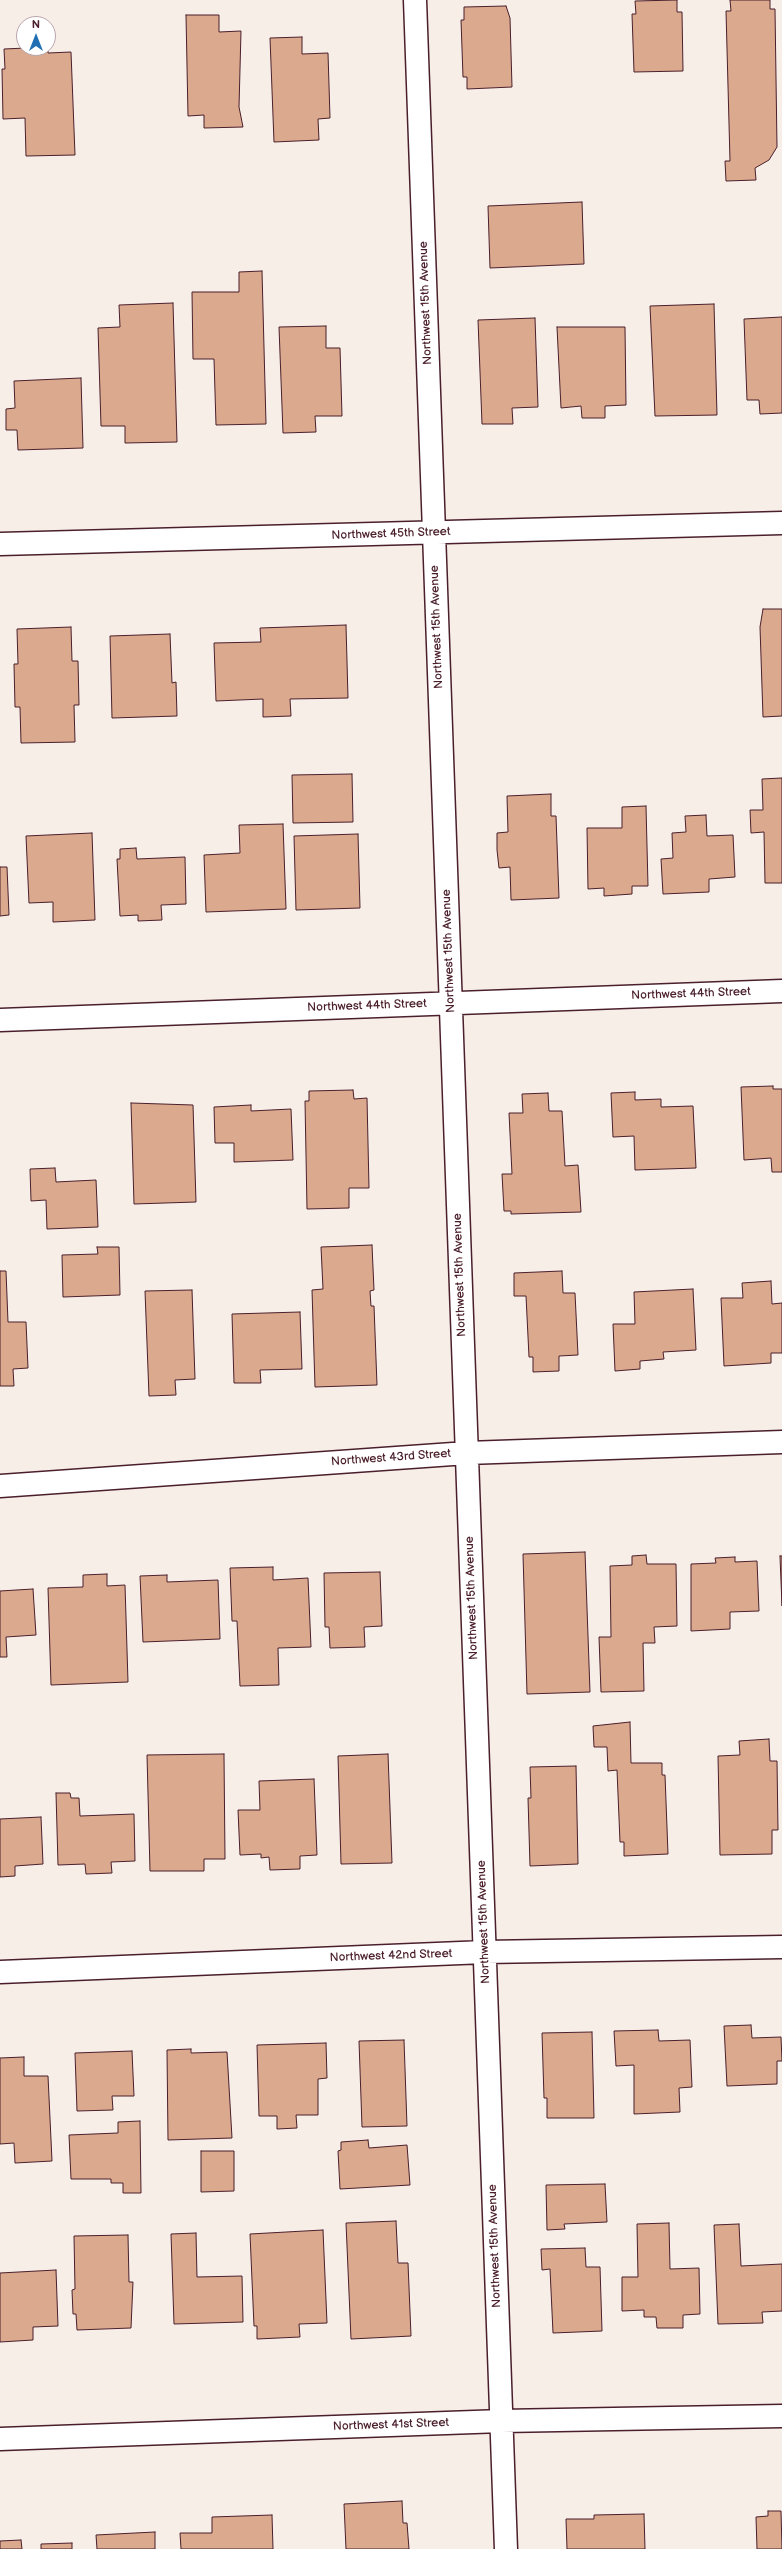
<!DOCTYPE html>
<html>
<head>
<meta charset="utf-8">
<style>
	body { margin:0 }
	#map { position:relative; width:782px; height:2549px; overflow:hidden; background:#f8eee8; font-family:"Balsamiq Sans",sans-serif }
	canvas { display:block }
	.north { position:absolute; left:16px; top:16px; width:40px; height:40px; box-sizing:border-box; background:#fff; border:1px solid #b7a5aa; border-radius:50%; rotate:0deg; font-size:11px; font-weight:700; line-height:16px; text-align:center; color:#4a1f2b }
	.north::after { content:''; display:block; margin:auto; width:14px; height:18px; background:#1f6fb2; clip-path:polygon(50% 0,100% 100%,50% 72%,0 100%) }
</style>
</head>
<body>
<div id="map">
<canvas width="782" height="2549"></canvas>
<div class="north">N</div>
</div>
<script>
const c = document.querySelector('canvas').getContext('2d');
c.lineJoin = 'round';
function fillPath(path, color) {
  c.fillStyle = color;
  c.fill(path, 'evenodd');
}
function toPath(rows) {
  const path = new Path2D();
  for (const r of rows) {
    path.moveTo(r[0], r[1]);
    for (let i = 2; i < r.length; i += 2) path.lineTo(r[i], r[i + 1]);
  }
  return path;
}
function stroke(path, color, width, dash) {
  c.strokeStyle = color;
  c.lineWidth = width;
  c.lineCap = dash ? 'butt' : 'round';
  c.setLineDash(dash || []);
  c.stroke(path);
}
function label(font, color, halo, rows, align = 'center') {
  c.font = font + ' "Balsamiq Sans",sans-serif';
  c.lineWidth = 3;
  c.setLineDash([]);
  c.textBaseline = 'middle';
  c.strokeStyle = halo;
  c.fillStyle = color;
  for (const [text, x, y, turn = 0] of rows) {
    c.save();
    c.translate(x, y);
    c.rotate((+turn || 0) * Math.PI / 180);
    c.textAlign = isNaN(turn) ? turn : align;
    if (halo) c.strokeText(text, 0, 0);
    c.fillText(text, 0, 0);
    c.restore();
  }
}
const building = toPath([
	[677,0,677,12,682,12,683,71,634,72,632,14,636,14,635,1,677,0],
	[730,0,770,0,770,9,775,9,777,147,769,160,755,168,756,180,726,181,725,161,730,161,726,11,731,11,730,0],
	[506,6,510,18,512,87,467,89,467,77,463,77,461,20,464,20,464,7,506,6],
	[186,15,219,15,219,32,241,31,239,107,243,127,204,128,204,115,188,116,186,15],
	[302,37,302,54,328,53,330,118,318,119,319,140,274,142,270,38,302,37],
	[26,48,48,48,48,53,71,52,75,155,26,156,25,118,3,119,2,69,5,69,4,49,26,48],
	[582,202,584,264,490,268,488,206,582,202],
	[262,271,266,424,216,425,214,359,193,359,192,292,239,292,239,272,262,271],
	[173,303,177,442,125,443,125,426,101,426,98,328,120,327,119,305,173,303],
	[714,304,717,415,655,416,650,306,714,304],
	[782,317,782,413,760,414,759,400,747,400,744,319,782,317],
	[535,318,538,407,512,408,513,424,482,424,478,320,535,318],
	[326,326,326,348,340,348,342,416,315,416,316,432,283,433,279,327,326,326],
	[557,327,625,327,626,405,605,406,605,418,582,418,581,406,561,408,557,327],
	[81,378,83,448,18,450,17,430,6,430,6,409,15,408,14,381,81,378],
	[763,609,782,609,782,716,763,717,760,627,763,609],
	[346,625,348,698,290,699,291,716,263,717,263,699,216,701,214,643,261,642,260,628,346,625],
	[71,627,72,661,78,661,79,705,74,705,75,742,21,743,20,707,15,707,14,664,18,664,17,629,71,627],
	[170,634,172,683,176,682,177,716,112,718,110,636,170,634],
	[352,774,353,822,293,823,292,775,352,774],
	[782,778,782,883,765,883,764,832,751,833,750,810,763,810,762,779,782,778],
	[551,794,551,816,556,816,559,898,511,900,510,867,499,868,497,850,497,833,508,832,507,796,551,794],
	[646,806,648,886,632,886,632,894,604,896,604,888,588,889,587,828,622,828,622,807,646,806],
	[706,815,707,836,733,835,735,877,709,879,709,892,663,894,661,859,673,858,672,833,686,832,685,816,706,815],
	[283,824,286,909,206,912,204,855,240,853,239,825,283,824],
	[92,833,95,920,53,922,53,902,29,903,26,836,92,833],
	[358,834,360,908,296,910,294,836,358,834],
	[136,848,137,859,185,857,186,904,161,905,162,920,138,921,138,915,120,916,117,859,120,859,120,849,136,848],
	[0,867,7,867,9,915,0,916,0,867],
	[773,1086,773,1089,782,1089,782,1172,772,1172,771,1158,744,1160,741,1087,773,1086],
	[353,1090,354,1099,367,1098,369,1188,349,1188,349,1208,307,1209,305,1101,309,1101,309,1091,353,1090],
	[635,1092,635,1100,661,1099,661,1107,693,1106,696,1168,635,1170,634,1136,613,1137,611,1093,635,1092],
	[548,1093,549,1111,562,1111,565,1166,578,1165,581,1212,511,1214,511,1211,504,1211,502,1174,512,1174,509,1113,523,1113,522,1094,548,1093],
	[131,1103,193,1105,196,1202,134,1204,131,1103],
	[251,1105,251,1111,291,1109,293,1160,234,1162,234,1143,215,1143,214,1107,251,1105],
	[55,1168,56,1182,96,1180,98,1227,47,1229,46,1200,31,1201,30,1169,55,1168],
	[372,1245,374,1290,370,1291,371,1306,374,1306,377,1385,315,1387,312,1290,323,1289,321,1247,372,1245],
	[97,1247,119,1247,120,1295,63,1297,62,1255,98,1254,97,1247],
	[0,1271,6,1271,8,1322,26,1322,28,1368,13,1369,14,1386,0,1386,0,1271],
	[562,1271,563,1293,575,1293,578,1355,559,1356,559,1371,533,1372,533,1357,529,1357,526,1296,514,1296,514,1273,562,1271],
	[771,1281,772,1304,782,1303,782,1353,771,1353,771,1363,724,1366,721,1298,743,1298,742,1283,771,1281],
	[693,1289,696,1350,663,1352,664,1359,640,1361,640,1369,615,1371,613,1324,635,1324,634,1292,693,1289],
	[192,1290,195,1379,175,1380,176,1395,149,1396,145,1291,192,1290],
	[300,1312,302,1369,260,1370,261,1383,234,1383,232,1314,300,1312],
	[585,1552,590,1692,527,1694,523,1554,585,1552],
	[646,1555,647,1564,676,1564,677,1626,654,1627,655,1643,643,1643,644,1691,601,1692,599,1637,611,1637,610,1566,632,1565,632,1556,646,1555],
	[780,1556,782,1556,782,1606,780,1556],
	[735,1557,735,1562,757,1561,759,1611,730,1612,730,1629,691,1631,691,1564,716,1563,715,1558,735,1557],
	[273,1567,273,1580,308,1578,311,1647,278,1648,279,1685,240,1686,237,1621,232,1621,230,1568,273,1567],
	[380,1572,382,1626,364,1627,365,1647,330,1648,329,1627,325,1627,324,1573,380,1572],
	[107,1574,107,1586,125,1585,128,1682,51,1685,48,1588,83,1587,83,1575,107,1574],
	[167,1575,167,1582,218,1580,220,1639,143,1642,140,1576,167,1575],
	[33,1589,36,1635,6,1637,7,1657,0,1657,0,1591,33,1589],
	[630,1722,631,1763,662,1763,662,1775,665,1775,668,1854,624,1856,624,1842,620,1842,617,1770,608,1771,607,1747,594,1747,593,1726,630,1722],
	[769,1739,770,1761,777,1761,778,1830,772,1830,772,1854,720,1855,718,1756,740,1755,739,1741,769,1739],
	[224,1754,225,1859,204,1859,204,1871,150,1871,147,1755,224,1754],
	[388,1754,392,1863,341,1864,338,1756,388,1754],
	[576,1766,578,1864,530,1866,528,1798,531,1798,530,1767,576,1766],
	[314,1779,317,1855,300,1856,300,1869,270,1870,269,1857,261,1858,261,1854,240,1855,238,1810,260,1810,259,1781,314,1779],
	[56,1793,70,1793,71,1798,79,1798,80,1816,134,1814,135,1861,111,1862,112,1873,86,1874,85,1864,58,1865,56,1793],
	[41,1817,43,1864,15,1866,15,1876,0,1877,0,1819,41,1817],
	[751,2025,752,2038,781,2037,782,2061,777,2061,777,2084,727,2086,724,2026,751,2025],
	[658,2030,659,2041,690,2040,692,2087,679,2088,680,2112,634,2114,634,2065,616,2066,614,2031,658,2030],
	[592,2032,594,2118,547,2118,547,2098,544,2098,542,2033,592,2032],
	[404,2040,407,2126,362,2127,359,2041,404,2040],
	[326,2043,327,2078,318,2079,318,2115,296,2115,297,2128,277,2129,277,2116,259,2116,257,2045,326,2043],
	[191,2049,191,2053,227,2052,232,2138,168,2140,167,2050,191,2049],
	[132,2051,134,2096,112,2096,113,2110,77,2111,75,2053,132,2051],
	[24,2057,24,2076,48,2076,52,2161,15,2163,14,2143,0,2144,0,2058,24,2057],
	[140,2121,141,2193,123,2193,123,2183,111,2183,111,2179,71,2179,69,2135,118,2133,118,2122,140,2121],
	[368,2140,369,2148,407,2145,410,2185,340,2189,338,2151,341,2150,341,2142,368,2140],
	[201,2151,234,2151,234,2191,201,2192,201,2151],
	[605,2184,607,2222,564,2224,565,2229,547,2230,546,2185,605,2184],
	[396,2221,398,2263,408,2263,411,2336,351,2339,346,2223,396,2221],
	[669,2223,670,2269,699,2268,700,2314,683,2315,683,2328,657,2328,656,2317,644,2317,644,2310,622,2311,622,2277,638,2277,637,2224,669,2223],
	[739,2224,741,2266,782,2264,782,2311,762,2312,763,2323,718,2324,714,2225,739,2224],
	[323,2230,327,2323,299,2324,300,2337,257,2339,257,2326,254,2326,250,2234,323,2230],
	[196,2233,197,2277,242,2276,243,2322,174,2324,171,2234,196,2233],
	[128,2235,129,2282,133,2282,131,2328,77,2330,76,2314,73,2314,72,2290,75,2289,74,2236,128,2235],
	[585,2248,586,2267,600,2267,602,2331,553,2333,550,2269,542,2270,541,2249,585,2248],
	[56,2270,58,2326,33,2327,33,2340,0,2342,0,2273,56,2270],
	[402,2501,403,2523,407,2523,409,2549,346,2549,344,2504,402,2501],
	[768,2511,781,2511,782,2549,757,2549,756,2517,768,2516,768,2511],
	[644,2514,645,2549,567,2549,566,2519,594,2519,594,2515,644,2514],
	[272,2515,273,2549,181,2549,180,2533,212,2533,212,2517,272,2515],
	[155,2532,155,2549,97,2549,96,2535,155,2532],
	[21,2540,22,2549,0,2549,0,2541,21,2540],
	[72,2543,72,2549,41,2549,41,2544,72,2543]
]);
const minor = toPath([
	[415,0,506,2549],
	[0,544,782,523],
	[0,1020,782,991],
	[0,1486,467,1453,782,1442],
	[0,1972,485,1952,782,1947],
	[0,2439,502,2421,782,2416]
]);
const streetNames = [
	["Northwest 15th Avenue",426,303,-92],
	["Northwest 45th Street",391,534,-2],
	["Northwest 15th Avenue",437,627,-92],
	["Northwest 15th Avenue",449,951,-92],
	["Northwest 44th Street",691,994,-2],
	["Northwest 44th Street",367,1006,-2],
	["Northwest 15th Avenue",460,1275,-92],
	["Northwest 43rd Street",391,1458,-4],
	["Northwest 15th Avenue",472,1598,-92],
	["Northwest 15th Avenue",484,1922,-92],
	["Northwest 42nd Street",391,1956,-2],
	["Northwest 15th Avenue",495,2246,-92],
	["Northwest 41st Street",391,2425,-2]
];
fillPath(building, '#dba98e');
stroke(building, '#4a1f2b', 1);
stroke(minor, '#4a1f2b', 25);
stroke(minor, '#fff', 22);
label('12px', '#4a1f2b', '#fff', streetNames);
</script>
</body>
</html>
